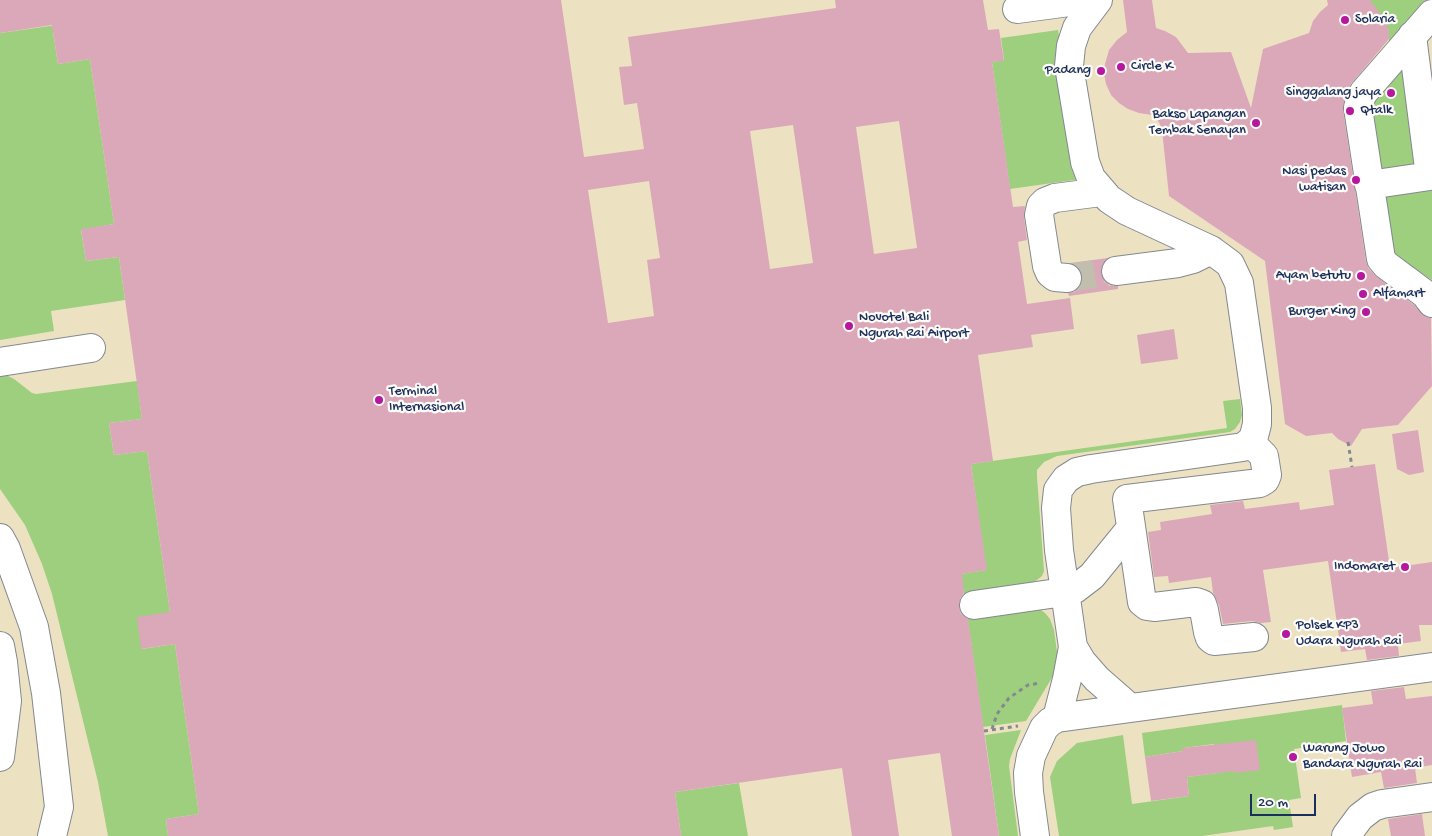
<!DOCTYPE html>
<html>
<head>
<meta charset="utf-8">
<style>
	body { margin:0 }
	#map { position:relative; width:1432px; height:836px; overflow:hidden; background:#ece2c1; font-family:"Gochi Hand",sans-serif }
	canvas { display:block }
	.scale { position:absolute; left:1250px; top:794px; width:66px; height:22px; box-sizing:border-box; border:2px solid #1b2f5e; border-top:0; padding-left:6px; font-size:15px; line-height:18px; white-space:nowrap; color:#1b2f5e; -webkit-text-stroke:4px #fdfcf7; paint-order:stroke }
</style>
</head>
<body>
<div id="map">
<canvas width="1432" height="836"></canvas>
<div class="scale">20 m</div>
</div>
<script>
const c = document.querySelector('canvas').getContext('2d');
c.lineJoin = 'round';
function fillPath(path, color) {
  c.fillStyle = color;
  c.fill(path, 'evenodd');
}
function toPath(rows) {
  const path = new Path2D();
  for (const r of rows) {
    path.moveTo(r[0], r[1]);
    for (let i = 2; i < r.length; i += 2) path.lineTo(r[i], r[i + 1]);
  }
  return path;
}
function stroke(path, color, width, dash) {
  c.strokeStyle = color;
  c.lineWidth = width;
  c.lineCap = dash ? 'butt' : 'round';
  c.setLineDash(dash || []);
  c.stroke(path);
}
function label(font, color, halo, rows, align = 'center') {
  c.font = font + ' "Gochi Hand",sans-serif';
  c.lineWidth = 4.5;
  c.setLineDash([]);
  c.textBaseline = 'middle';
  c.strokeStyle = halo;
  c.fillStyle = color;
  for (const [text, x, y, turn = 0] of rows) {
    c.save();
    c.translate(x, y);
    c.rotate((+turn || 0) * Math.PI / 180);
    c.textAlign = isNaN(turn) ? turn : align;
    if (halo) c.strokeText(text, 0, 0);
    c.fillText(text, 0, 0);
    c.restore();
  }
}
const green = toPath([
	[1358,0,1432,0,1432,2,1388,52,1389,42,1389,31],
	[85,21,53,32,58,64,90,59,114,224,81,230,86,261,119,257,125,300,51,311,54,331,0,340,0,33],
	[1058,30,1081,179,1010,189,992,62,1004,60,1001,38],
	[1403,62,1420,172,1378,177,1371,113,1373,105,1377,94],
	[1432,185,1432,280,1403,261,1396,256,1391,248,1381,192],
	[0,372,14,379,32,393,36,394,137,381,142,419,109,423,114,455,147,451,170,612,142,649,175,644,199,814,166,819,168,836,108,836,98,782,52,594,42,564,25,525,0,489],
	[1240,399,1242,415,1240,422,1235,429,1230,432,1057,456,1044,462,1037,470,1037,477,1044,571,1042,576,1037,580,1029,584,964,594,961,574,986,570,971,464,1227,428,1223,401],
	[1038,608,1045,613,1050,619,1054,630,1058,659,1053,676,1026,721,983,727,967,614],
	[1342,705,1346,741,1294,749,1301,798,1289,800,1293,827,1274,830,1273,826,1202,836,1059,836,1050,777,1057,761,1077,743,1123,735,1132,804,1189,796,1187,777,1217,773,1214,744,1183,748,1183,751,1145,757,1142,733],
	[1021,730,1010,759,1009,766,1018,836,999,836,985,735],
	[739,783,748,836,681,836,675,792]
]);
const building = toPath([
	[0,0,561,0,584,157,644,149,637,103,624,105,619,67,632,66,628,37,836,8,835,0,983,0,988,30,999,29,1004,61,992,62,1013,207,1025,206,1024,217,1027,240,1018,242,1027,304,1070,298,1074,329,1031,335,1033,347,978,355,993,461,971,464,987,570,962,574,964,593,960,599,959,607,961,614,968,619,999,836,952,836,940,753,888,760,899,836,852,836,842,768,675,792,681,836,168,836,166,819,199,814,175,644,141,649,137,617,170,612,147,451,114,455,109,423,142,419,119,257,86,261,81,229,114,224,90,59,58,64,52,25,0,33],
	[899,121,917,248,874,254,856,127],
	[793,125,813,263,770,269,750,131],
	[649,181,660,258,647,260,654,316,608,323,588,190],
	[1123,0,1152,0,1156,28,1165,31,1176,37,1188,53,1231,52,1251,108,1263,49,1309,33,1313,21,1320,12,1328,5,1327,0,1370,0,1385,20,1389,31,1389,39,1351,84,1345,95,1343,110,1366,262,1369,269,1377,277,1414,305,1426,317,1431,318,1432,386,1398,425,1362,429,1351,446,1338,439,1332,433,1306,436,1285,424,1265,261,1169,196,1162,130,1159,122,1152,115,1139,113,1128,109,1119,103,1111,95,1106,84,1104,74,1105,64,1109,50,1117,40,1127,32],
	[1108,258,1102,265,1101,273,1104,281,1110,286,1118,286,1118,289,1069,296,1068,293,1074,292,1080,287,1083,279,1081,271,1076,265,1070,263],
	[1174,329,1178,359,1141,364,1137,335],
	[1418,430,1424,472,1409,475,1397,469,1392,434],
	[1375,464,1390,568,1432,562,1432,625,1419,625,1421,641,1398,644,1399,656,1367,660,1365,649,1341,652,1328,561,1263,570,1271,622,1261,623,1252,621,1223,624,1219,605,1213,593,1211,577,1169,583,1168,576,1154,577,1148,532,1161,530,1160,522,1212,514,1210,505,1243,501,1245,509,1299,502,1300,510,1334,505,1329,470],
	[1404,687,1406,699,1432,696,1432,765,1415,768,1417,783,1384,788,1381,772,1352,777,1342,708,1373,704,1371,691],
	[1256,740,1260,770,1234,773,1234,771,1187,777,1189,796,1151,801,1145,757,1183,751,1182,748],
	[1422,814,1425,836,1391,836,1388,819]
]);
const minorTunnel = toPath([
	[1067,278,1116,271]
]);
const path = toPath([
	[1348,442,1352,467],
	[992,729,997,714,1009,698,1028,685,1040,683],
	[984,731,1018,726]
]);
const minor = toPath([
	[1017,9,1084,0],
	[1432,14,1364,92,1360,99,1358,108,1381,259,1386,265,1425,294,1432,303],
	[1369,185,1430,176,1412,36],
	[1116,271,1178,263,1193,259,1211,250],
	[1067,278,1055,277,1050,273,1047,266,1039,215,1041,206,1045,202,1055,198,1101,192],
	[0,362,91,348],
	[1250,442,1264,456,1267,475,1265,480,1260,483,1127,499,1142,602,1147,606,1154,607,1196,602,1202,604,1204,610,1208,632,1210,638,1214,641,1254,637],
	[0,538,6,549,34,627,46,693,59,807,52,836],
	[974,605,1064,592,1075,589,1092,576,1131,528],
	[0,646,3,662,7,701,0,757],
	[1073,647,1082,662,1097,679,1129,707],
	[1057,718,1067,679,1073,647,1059,550,1056,508,1058,490,1066,479,1077,472,1091,469,1243,447,1250,442,1254,436,1257,424,1257,408,1239,283,1230,264,1211,250,1127,211,1109,199,1091,178,1085,162,1069,66,1071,46,1077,28,1098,0],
	[1035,836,1029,792,1028,773,1031,756,1044,728,1050,722,1057,718,1432,667],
	[1346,836,1360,817,1373,807,1382,804,1432,797]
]);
const markers = [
	[1345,20,5,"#b5179e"],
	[1121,67,5,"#b5179e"],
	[1101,71,5,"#b5179e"],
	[1391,93,5,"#b5179e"],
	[1350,111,5,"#b5179e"],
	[1256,123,5,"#b5179e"],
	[1356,180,5,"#b5179e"],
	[1361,276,5,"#b5179e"],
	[1363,294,5,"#b5179e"],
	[1366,312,5,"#b5179e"],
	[849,326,5,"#b5179e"],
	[379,400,5,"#b5179e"],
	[1405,567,5,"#b5179e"],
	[1286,634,5,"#b5179e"],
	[1293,757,5,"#b5179e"]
];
const poiNames = [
	["Solaria",1355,20],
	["Circle K",1131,67],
	["Padang",1091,71,"right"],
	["Singgalang jaya",1381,93,"right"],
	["Qtalk",1360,111],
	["Bakso Lapangan",1246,115,"right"],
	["Tembak Senayan",1246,131,"right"],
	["Nasi pedas",1346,172,"right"],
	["watisan",1346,188,"right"],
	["Ayam betutu",1351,276,"right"],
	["Alfamart",1373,294],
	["Burger King",1356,312,"right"],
	["Novotel Bali",859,318],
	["Ngurah Rai Airport",859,334],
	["Terminal",389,392],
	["Internasional",389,408],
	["Indomaret",1395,567,"right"],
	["Polsek KP3",1296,626],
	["Udara Ngurah Rai",1296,642],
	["Warung Jowo",1303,749],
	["Bandara Ngurah Rai",1303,765]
];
fillPath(green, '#9dcf7e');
fillPath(building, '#dba8ba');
stroke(minorTunnel, '#c2bead', 28, [28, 14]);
stroke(minor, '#848890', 30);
stroke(path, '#848890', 3, [4, 4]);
stroke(minor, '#fff', 28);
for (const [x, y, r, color] of markers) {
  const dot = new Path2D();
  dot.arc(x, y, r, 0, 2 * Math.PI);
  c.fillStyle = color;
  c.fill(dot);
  stroke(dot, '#fdfcf7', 2);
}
label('14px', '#1b2f5e', '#fdfcf7', poiNames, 'left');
</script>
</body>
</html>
